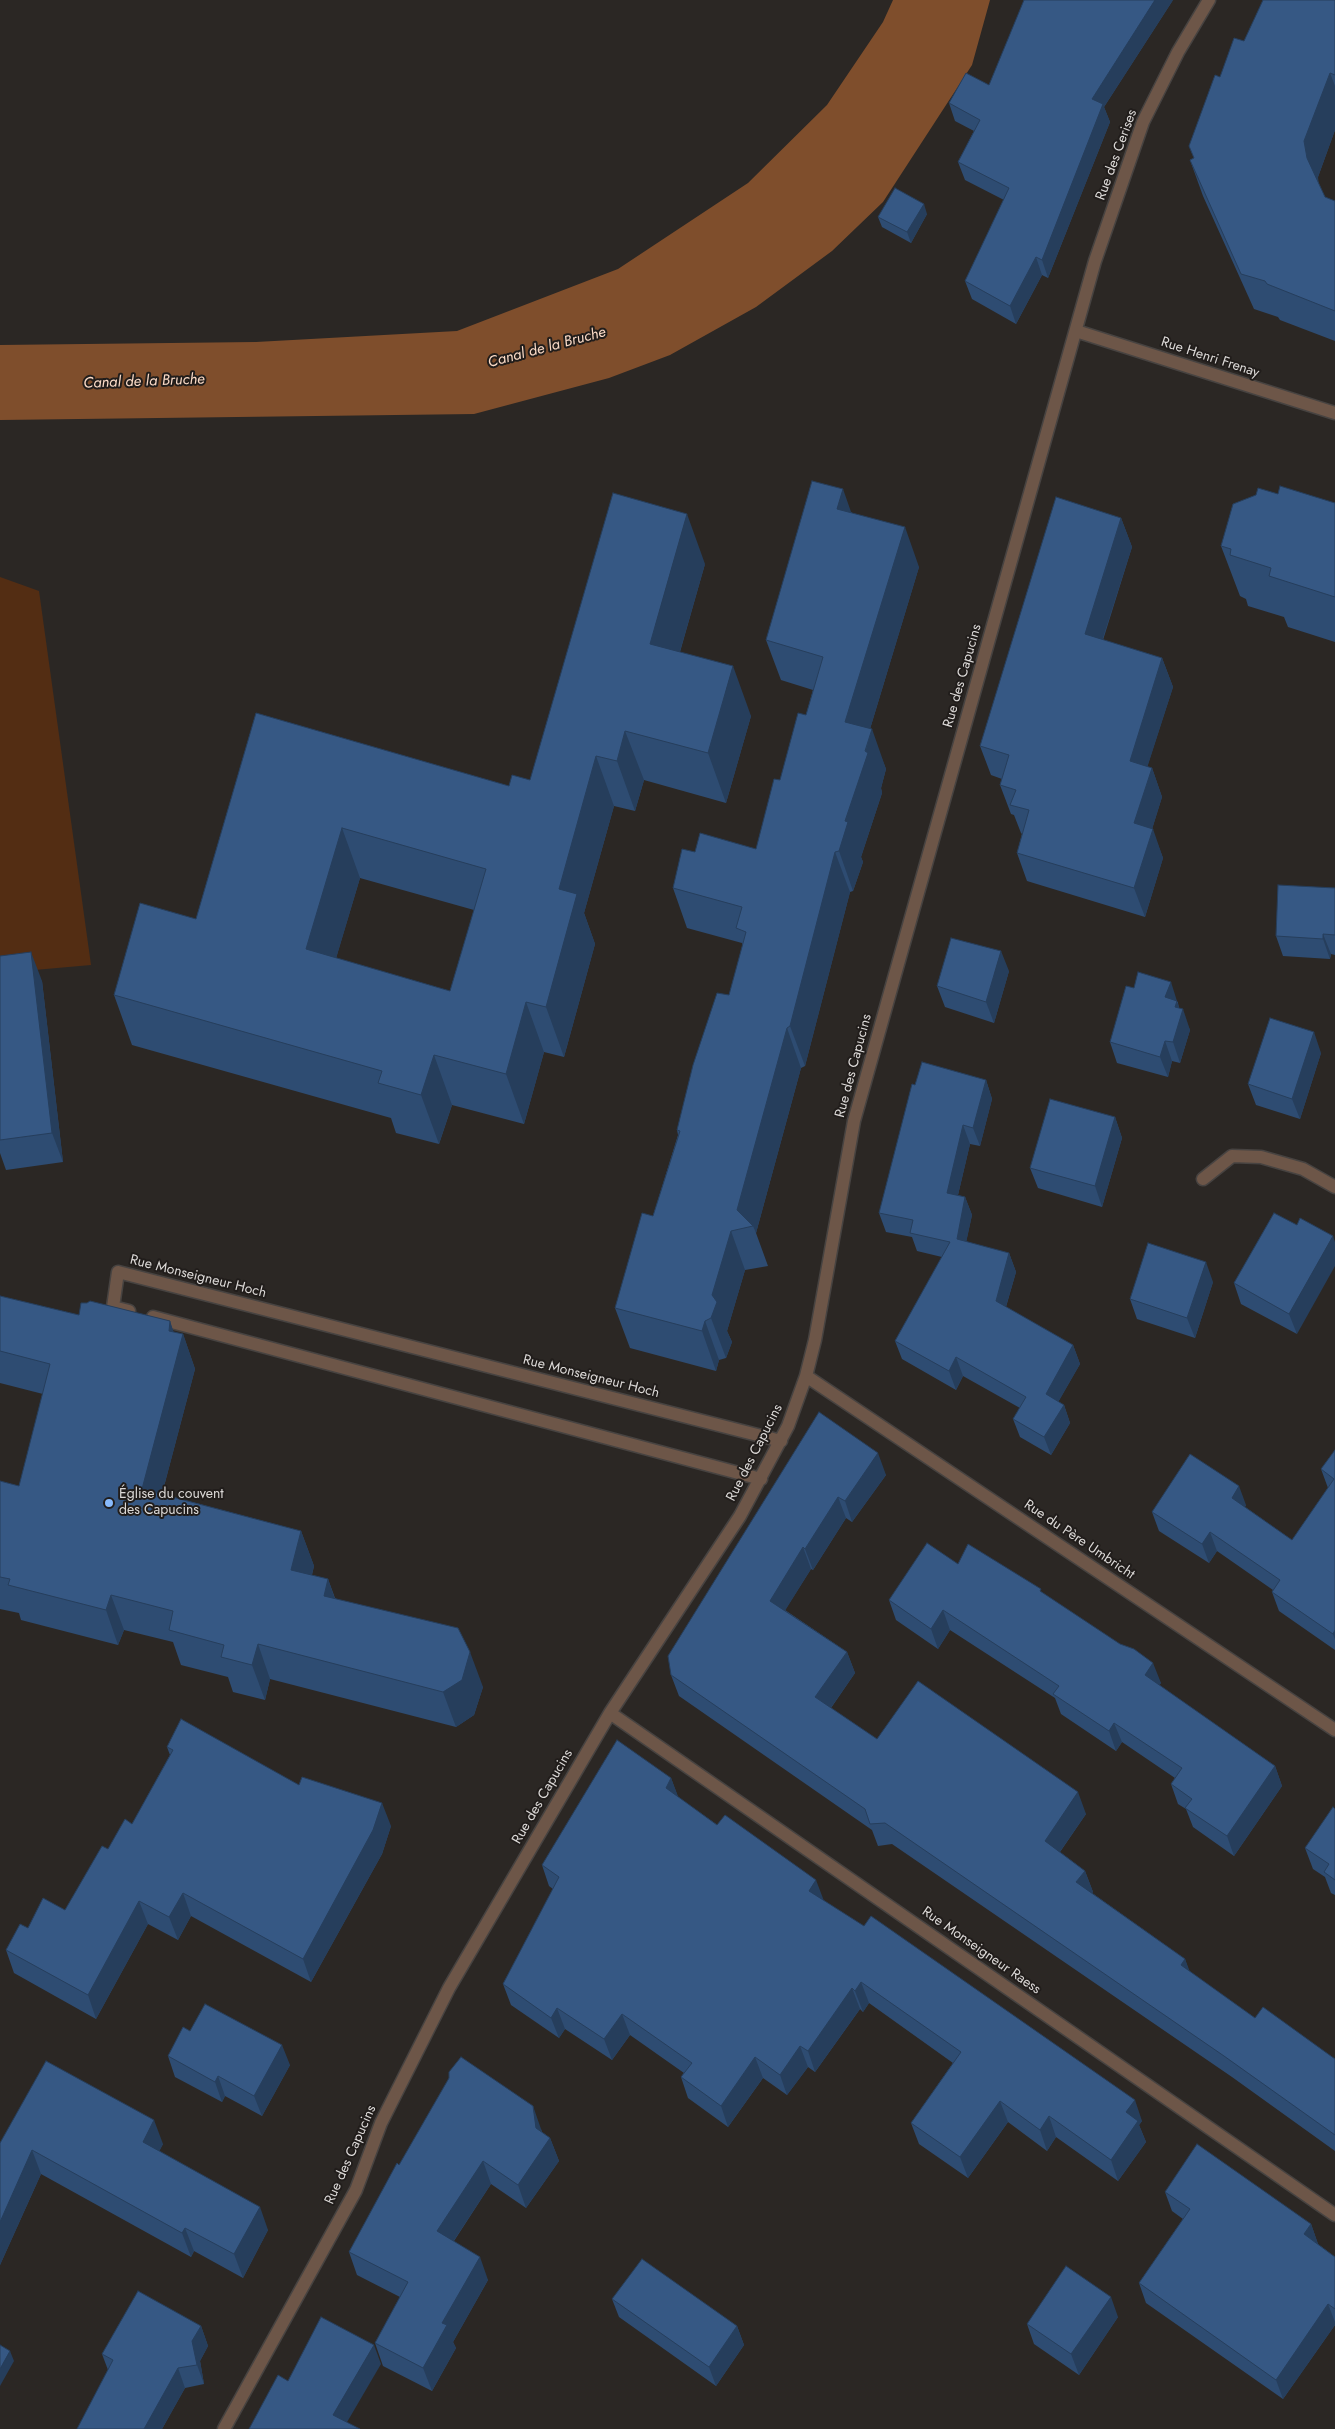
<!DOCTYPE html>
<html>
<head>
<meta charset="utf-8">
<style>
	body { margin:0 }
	canvas { display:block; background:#2b2724 }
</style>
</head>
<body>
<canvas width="1335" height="2429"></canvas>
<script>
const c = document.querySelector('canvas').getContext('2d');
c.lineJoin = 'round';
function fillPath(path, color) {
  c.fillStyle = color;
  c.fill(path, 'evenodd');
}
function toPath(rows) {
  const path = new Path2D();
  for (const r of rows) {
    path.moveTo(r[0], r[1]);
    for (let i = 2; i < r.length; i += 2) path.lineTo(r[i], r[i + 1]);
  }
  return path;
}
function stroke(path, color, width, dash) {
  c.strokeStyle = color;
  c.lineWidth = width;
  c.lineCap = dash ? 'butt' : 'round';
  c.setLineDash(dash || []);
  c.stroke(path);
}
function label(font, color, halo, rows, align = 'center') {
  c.font = font + ' Jost,sans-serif';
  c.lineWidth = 4;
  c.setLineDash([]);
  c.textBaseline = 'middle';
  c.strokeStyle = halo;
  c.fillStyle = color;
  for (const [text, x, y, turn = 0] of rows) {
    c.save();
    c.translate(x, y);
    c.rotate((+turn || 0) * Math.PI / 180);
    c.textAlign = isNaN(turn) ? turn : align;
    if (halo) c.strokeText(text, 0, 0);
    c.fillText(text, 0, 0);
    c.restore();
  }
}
const green = toPath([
	[0,577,39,591,91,965,0,973]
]);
const water = toPath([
	[893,0,990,0,972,65,883,202,832,251,756,307,670,355,609,378,474,414,0,420,0,345,256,342,457,331,618,269,748,183,827,105,883,22]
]);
const minor = toPath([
	[1076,331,1335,413],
	[1203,1179,1232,1156,1261,1157,1303,1169,1335,1187],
	[129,1311,113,1307,118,1272,781,1441],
	[153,1317,761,1479],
	[806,1376,1335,1730],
	[610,1713,1335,2215],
	[224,2429,356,2190,381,2123,449,1988,610,1713,740,1516,788,1426,806,1376,815,1340,854,1121,1095,261,1143,122,1178,52,1209,0]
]);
const wall = toPath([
	[1173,0,1104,107,1110,122,1048,278,1042,275,1016,324,972,299,965,281,1004,200,965,180,958,162,974,131,955,121,949,103,989,85],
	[1335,0,1335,130,1318,177,1318,182,1325,197,1335,201,1335,341,1280,320,1278,317,1254,309,1203,196,1190,160,1194,158,1189,146,1220,77,1244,41],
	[927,214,911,243,882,227,878,217],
	[1278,494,1335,503,1335,642,1288,627,1284,617,1248,606,1246,599,1240,596,1221,546],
	[851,512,919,567,870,729,886,769,881,788,882,793,861,857,863,862,853,891,850,892,805,1066,801,1068,756,1233,768,1266,745,1270,727,1331,732,1342,726,1358,719,1360,716,1371,630,1348,615,1308,653,1216,678,1135,677,1130,729,995,743,946,742,943,687,928,673,888,695,852,756,849,780,780,806,715,813,690,781,680,766,640],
	[1121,518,1132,547,1103,640,1162,658,1173,687,1147,767,1152,768,1162,797,1152,829,1163,858,1145,917,1027,881,1017,853,1022,834,1021,833,1014,815,1011,814,1000,785,1002,779,991,775,980,746],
	[705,564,680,652,751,716,726,803,644,780,635,811,614,806,584,913,595,944,564,1057,544,1052,524,1124,452,1105,439,1144,396,1133,391,1118,132,1045,114,995,196,919,256,713,509,786,530,780],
	[360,878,474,910,450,991,336,958],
	[1335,888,1335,955,1331,954,1330,959,1283,956,1276,936],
	[0,956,42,981,63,1162,6,1170,0,1153],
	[1009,971,994,1023,945,1007,937,986],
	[1134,988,1178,1002,1178,1003,1179,1008,1190,1030,1180,1063,1172,1061,1168,1077,1117,1063,1110,1042],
	[1321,1053,1300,1119,1256,1105,1248,1084],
	[986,1080,992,1099,980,1146,970,1144,958,1195,965,1197,972,1215,966,1242,1009,1253,1016,1272,1006,1307,1073,1345,1080,1364,1058,1402,1064,1405,1070,1423,1051,1455,1020,1437,1013,1419,1020,1408,963,1376,956,1390,902,1359,895,1341,942,1257,917,1251,912,1237,886,1232,879,1213,915,1085],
	[1115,1117,1122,1138,1102,1207,1038,1188,1030,1168],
	[1274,1213,1297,1334,1241,1304,1234,1283],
	[1213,1282,1195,1338,1137,1319,1130,1299],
	[0,1296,79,1315,170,1321,173,1332,183,1334,195,1369,162,1494,301,1531,314,1566,312,1575,328,1579,335,1598,483,1687,474,1715,456,1727,270,1679,265,1700,233,1692,228,1677,181,1665,173,1642,124,1630,118,1645,21,1620,19,1613,0,1609,0,1481,19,1486,43,1394,0,1383],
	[819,1412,886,1475,852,1522,846,1518,813,1570,811,1569,785,1610,847,1652,855,1673,831,1708,877,1739,1086,1814,1060,1852,1085,1871,1093,1892,1092,1893,1185,1959,1189,1971,1255,2018,1335,2059,1335,2151,1232,2077,892,1844,878,1846,872,1830,679,1696,671,1675],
	[1335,1450,1335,1650,1279,1611,1272,1592,1273,1590,1217,1551,1209,1563,1159,1531,1152,1512,1246,1505,1245,1507,1292,1540,1328,1488,1321,1469],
	[1043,1593,1161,1683,1159,1685,1275,1766,1282,1786,1234,1856,1193,1827,1186,1809,1178,1804,1171,1784,1175,1778,1122,1742,1116,1751,1061,1714,1055,1698,950,1630,938,1649,896,1620,889,1600],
	[167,1747,299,1785,391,1826,382,1854,311,1982,191,1916,178,1940,148,1924,96,2019,14,1973,6,1950,28,1928,65,1910,108,1849,132,1824,170,1755],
	[671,1778,678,1797,823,1900,1142,2121,1139,2125,1146,2142,1118,2181,1056,2137,1047,2151,1008,2122,968,2178,919,2144,911,2123,953,2063,869,2003,863,2012,860,2009,815,2072,808,2067,787,2095,763,2078,728,2127,688,2098,681,2077,684,2073,630,2035,612,2060,565,2029,559,2038,511,2005,503,1984,553,1889,549,1886,542,1865],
	[1335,1809,1335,1895,1331,1893,1325,1877,1313,1869,1305,1848],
	[190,2031,290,2065,262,2116,225,2096,222,2102,175,2077,168,2056],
	[541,2129,542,2132,550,2138,559,2161,526,2208,491,2184,454,2241,488,2280,453,2342,456,2348,432,2391,383,2366,375,2343,400,2297,357,2275,349,2252,399,2165],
	[0,2143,163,2144,159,2151,268,2230,243,2278,194,2251,191,2257,41,2174,0,2265],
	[1165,2192,1311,2224,1318,2244,1335,2257,1335,2325,1283,2399,1146,2303,1139,2283,1183,2219,1172,2211],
	[612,2299,737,2326,744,2345,716,2386,619,2317],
	[1118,2317,1079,2375,1034,2344,1027,2324],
	[201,2326,208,2346,200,2361,204,2384,185,2388,162,2429,77,2429,108,2370,102,2354]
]);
const shadedWall = toPath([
	[1155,0,1173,0,1104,107,1110,122,1048,278,1042,260,1092,99],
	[1330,73,1335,86,1335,130,1318,177,1320,194,1307,158,1304,141],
	[924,204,927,214,911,243,907,232],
	[1036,257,1042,275,1016,324,1010,306],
	[843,489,857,529,837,509],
	[687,514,705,564,668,693,650,644],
	[1121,518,1132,547,1095,663,1085,634],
	[905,527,919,567,860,762,845,722],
	[1162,658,1173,687,1140,790,1130,761],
	[733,666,751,716,726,803,708,753],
	[872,729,886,769,881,788,882,793,861,857,863,862,853,891,839,851,845,821],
	[625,731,644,780,635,811,617,761],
	[596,756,614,806,584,913,595,944,564,1057,546,1007,559,889],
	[1152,768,1162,797,1145,852,1134,823],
	[342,828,360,878,324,999,306,949],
	[1153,829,1163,858,1145,917,1134,888],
	[835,852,850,892,805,1066,790,1026],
	[1323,934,1331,954,1330,959,1323,939],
	[1001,951,1009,971,994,1023,986,1002],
	[31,952,42,981,63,1162,52,1133],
	[1171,982,1181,1014,1183,1009,1190,1030,1180,1063,1173,1042,1165,997],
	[526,1002,544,1052,524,1124,506,1074],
	[787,1028,801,1068,756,1233,753,1226,737,1210],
	[1314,1032,1321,1053,1300,1119,1292,1099],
	[1165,1041,1172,1061,1168,1077,1160,1057],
	[434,1055,452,1105,439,1144,421,1095],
	[986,1080,992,1099,980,1146,973,1128],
	[1115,1117,1122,1138,1102,1207,1095,1186],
	[963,1125,970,1144,954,1212,947,1193],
	[965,1197,972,1215,963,1257,957,1239],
	[731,1231,745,1270,727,1331,732,1342,726,1358,711,1318,712,1295],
	[1333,1236,1335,1242,1335,1266,1297,1334,1289,1314],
	[1009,1253,1016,1272,1002,1320,996,1301],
	[1206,1262,1213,1282,1195,1338,1187,1318],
	[170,1321,179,1348,183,1334,195,1369,154,1524,142,1489,169,1331],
	[705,1321,719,1360,716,1371,702,1331],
	[1073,1345,1080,1364,1052,1413,1046,1394],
	[956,1357,963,1376,956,1390,949,1371],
	[1064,1405,1070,1423,1051,1455,1044,1437],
	[878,1453,886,1475,852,1522,845,1501],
	[1239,1486,1246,1505,1239,1517,1232,1498],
	[838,1497,846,1518,813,1570,805,1549],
	[301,1531,314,1566,304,1605,291,1570],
	[1210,1532,1217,1551,1209,1563,1202,1544],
	[803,1547,811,1569,778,1622,770,1601],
	[328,1579,340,1614,324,1596],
	[111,1595,124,1630,118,1645,106,1610],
	[943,1610,950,1630,938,1649,931,1629],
	[1335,1630,1335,1640,1333,1634],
	[258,1644,270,1679,265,1700,252,1665],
	[470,1652,483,1687,474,1715,456,1727,443,1692],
	[847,1652,855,1673,823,1719,815,1697],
	[1153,1663,1161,1683,1153,1695,1145,1675],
	[1114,1723,1122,1742,1116,1751,1109,1731],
	[1275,1766,1282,1786,1234,1856,1227,1836],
	[671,1778,679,1799,666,1788],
	[1078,1792,1086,1814,1052,1863,1045,1841],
	[382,1803,391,1826,382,1854,311,1982,303,1959],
	[1085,1871,1093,1892,1084,1903,1076,1882],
	[816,1880,824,1901,809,1891],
	[183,1893,191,1916,178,1940,169,1917],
	[139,1901,148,1924,96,2019,88,1995],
	[1185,1959,1193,1980,1181,1965],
	[861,1982,869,2003,863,2012,855,1991],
	[852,1988,860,2009,815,2072,808,2051],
	[557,2008,565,2029,559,2038,551,2018],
	[622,2014,630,2035,612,2060,604,2039],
	[282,2045,290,2065,262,2116,254,2096],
	[800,2046,808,2067,787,2095,780,2075],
	[755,2057,763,2078,728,2127,721,2106],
	[218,2076,225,2096,222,2102,215,2082],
	[1135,2100,1142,2121,1139,2125,1146,2142,1118,2181,1111,2160,1126,2112],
	[1000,2101,1008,2122,968,2178,960,2157],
	[533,2106,541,2129,544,2146,550,2138,559,2161,526,2208,518,2185,536,2128],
	[1049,2116,1056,2137,1047,2151,1040,2130],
	[154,2120,163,2144,152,2166,143,2142],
	[32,2150,41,2174,0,2265,0,2222],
	[483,2161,491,2184,445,2254,437,2231],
	[260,2207,268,2230,243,2278,234,2254],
	[1311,2224,1318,2244,1304,2234],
	[185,2228,194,2251,191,2257,182,2233],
	[480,2257,488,2280,453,2342,456,2348,432,2391,423,2368,442,2323],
	[1111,2297,1118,2317,1079,2375,1071,2354],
	[1328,2304,1335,2322,1335,2325,1283,2399,1276,2380],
	[201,2326,208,2346,200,2361,204,2384,197,2365,192,2341],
	[737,2326,744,2345,716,2386,709,2367],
	[374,2345,381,2364,343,2429,333,2415],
	[10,2351,14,2361,0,2386,0,2369],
	[178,2368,185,2388,162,2429,144,2429]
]);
const building = toPath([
	[1024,0,1155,0,1092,99,1103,104,1042,260,1036,257,1010,306,965,281,1009,188,958,162,980,120,949,103,966,73,989,85,1024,0],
	[1263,0,1335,0,1335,75,1330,73,1304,141,1307,158,1325,197,1335,201,1335,311,1267,284,1265,281,1241,274,1190,160,1194,158,1189,146,1215,75,1220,77,1234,38,1244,41,1263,0],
	[895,188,924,204,907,232,878,217,895,188],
	[812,481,843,489,837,509,905,527,845,722,872,729,865,751,868,753,845,821,848,822,839,851,835,852,790,1026,787,1028,737,1210,753,1226,731,1231,712,1295,717,1302,711,1318,705,1321,702,1331,615,1308,642,1213,653,1216,680,1131,677,1130,693,1065,717,993,729,995,746,932,736,928,742,907,673,888,682,849,695,852,700,833,756,849,774,779,780,780,798,713,806,715,823,657,766,640,812,481],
	[1280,486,1335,503,1335,597,1269,576,1271,568,1230,555,1231,549,1221,546,1233,504,1256,495,1258,488,1278,494,1280,486],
	[613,493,687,514,650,644,733,666,708,753,625,731,617,761,596,756,559,889,577,894,546,1007,526,1002,506,1074,434,1055,421,1095,378,1083,382,1071,114,995,140,903,196,919,256,713,509,786,512,775,530,780,613,493],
	[342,828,486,869,450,991,306,949,342,828],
	[1056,497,1121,518,1085,634,1162,658,1130,761,1152,768,1134,823,1153,829,1134,888,1017,853,1029,810,1010,805,1016,790,1000,785,1009,755,980,746,1056,497],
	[1278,885,1335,888,1335,935,1323,934,1323,939,1276,936,1278,885],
	[951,938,1001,951,986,1002,937,986,951,938],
	[31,952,52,1133,0,1140,0,956,31,952],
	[1138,972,1171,982,1165,997,1177,1001,1175,1007,1183,1009,1173,1042,1165,1041,1160,1057,1110,1042,1126,986,1134,988,1138,972],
	[1270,1018,1314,1032,1292,1099,1248,1084,1270,1018],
	[922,1062,986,1080,973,1128,963,1125,947,1193,965,1197,957,1239,1009,1253,996,1301,1073,1345,1046,1394,1064,1405,1044,1437,1013,1419,1026,1397,956,1357,949,1371,895,1341,950,1242,910,1233,913,1220,879,1213,912,1084,915,1085,922,1062],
	[1050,1099,1115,1117,1095,1186,1030,1168,1050,1099],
	[1274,1213,1297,1225,1300,1218,1333,1236,1289,1314,1234,1283,1274,1213],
	[1148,1243,1206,1262,1187,1318,1130,1299,1148,1243],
	[0,1296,79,1315,81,1303,87,1303,90,1301,170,1321,169,1331,183,1334,142,1489,301,1531,291,1570,328,1579,324,1596,458,1628,470,1652,462,1680,443,1692,258,1644,252,1665,221,1657,224,1645,169,1630,173,1611,111,1595,106,1610,8,1585,10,1579,0,1577,0,1481,19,1486,50,1364,0,1351,0,1296],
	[819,1412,878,1453,845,1501,838,1497,805,1549,803,1547,770,1601,847,1652,815,1697,877,1739,918,1681,1078,1792,1045,1841,1085,1871,1076,1882,1185,1959,1181,1965,1255,2018,1263,2007,1335,2059,1335,2135,1224,2056,885,1823,870,1824,865,1809,671,1675,668,1656,819,1412],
	[1335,1450,1335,1630,1333,1634,1272,1592,1280,1580,1210,1532,1202,1544,1152,1512,1190,1454,1239,1486,1232,1498,1292,1540,1334,1479,1321,1469,1335,1450],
	[927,1543,958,1564,968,1544,1041,1589,1040,1591,1120,1644,1134,1649,1153,1663,1145,1675,1275,1766,1227,1836,1185,1808,1192,1799,1171,1784,1182,1768,1114,1723,1109,1731,1053,1694,1059,1686,943,1610,931,1629,889,1600,927,1543],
	[181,1719,299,1785,302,1777,382,1803,373,1830,303,1959,183,1893,169,1917,139,1901,88,1995,6,1950,20,1924,28,1928,43,1898,65,1910,102,1846,108,1849,125,1819,132,1824,173,1750,167,1747,181,1719],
	[617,1740,671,1778,666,1788,717,1825,725,1815,816,1880,809,1891,864,1926,871,1916,1135,2100,1126,2112,1138,2121,1111,2160,1049,2116,1040,2130,1000,2101,960,2157,911,2123,961,2052,861,1982,855,1991,852,1988,808,2051,800,2046,780,2075,755,2057,721,2106,681,2077,692,2063,622,2014,604,2039,557,2008,551,2018,503,1984,559,1877,542,1865,617,1740],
	[1333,1807,1335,1809,1335,1880,1324,1872,1329,1864,1305,1848,1333,1807],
	[205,2004,282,2045,254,2096,218,2076,215,2082,168,2056,183,2027,190,2031,205,2004],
	[461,2057,533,2106,536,2128,550,2138,518,2185,483,2161,437,2231,480,2257,442,2323,447,2325,423,2368,375,2343,408,2282,349,2252,397,2163,399,2165,449,2078,449,2072,461,2057],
	[46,2061,154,2120,143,2142,260,2207,234,2254,185,2228,182,2233,32,2150,0,2222,0,2143,46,2061],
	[1197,2144,1311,2224,1304,2234,1335,2257,1335,2309,1328,2304,1276,2380,1139,2283,1190,2209,1165,2192,1197,2144],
	[642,2259,737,2326,709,2367,612,2299,642,2259],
	[1066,2266,1111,2297,1071,2354,1027,2324,1066,2266],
	[138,2291,201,2326,192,2341,197,2365,178,2368,144,2429,77,2429,113,2360,102,2354,138,2291],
	[321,2317,374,2345,333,2415,360,2429,249,2429,278,2375,288,2381,321,2317],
	[0,2345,10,2351,0,2369,0,2345]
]);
const markers = [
	[109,1503,5,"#88bafc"]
];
const streetNames = [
	["Rue des Cerises",1117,155,-70],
	["Rue Henri Frenay",1210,358,18],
	["Rue des Capucins",963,676,-74],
	["Rue des Capucins",854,1066,-75],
	["Rue Monseigneur Hoch",198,1277,14],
	["Rue Monseigneur Hoch",591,1377,14],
	["Rue des Capucins",755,1453,-63],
	["Rue du Père Umbricht",1079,1540,34],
	["Rue des Capucins",543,1797,-60],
	["Rue Monseigneur Raess",981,1951,35],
	["Rue des Capucins",351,2155,-66]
];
const poiNames = [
	["Église du couvent",119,1495],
	["des Capucins",119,1511]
];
const waterNames = [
	["Canal de la Bruche",547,348,-15],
	["Canal de la Bruche",144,382,-2]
];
fillPath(green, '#532d13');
fillPath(water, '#7f4e2c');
stroke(minor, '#474341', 15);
stroke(minor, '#6d5648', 12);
fillPath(wall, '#2e4c72');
fillPath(shadedWall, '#263e5c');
fillPath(building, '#365884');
stroke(building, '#263e5c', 1);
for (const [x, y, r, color] of markers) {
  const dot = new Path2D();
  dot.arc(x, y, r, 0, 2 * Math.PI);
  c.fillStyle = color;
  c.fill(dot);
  stroke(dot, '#211d1b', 2);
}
label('14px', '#dcd9d7', '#211d1b', streetNames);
label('14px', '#dcd9d7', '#211d1b', poiNames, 'left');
label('italic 15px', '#fbdbc7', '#211d1b', waterNames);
</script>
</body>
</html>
